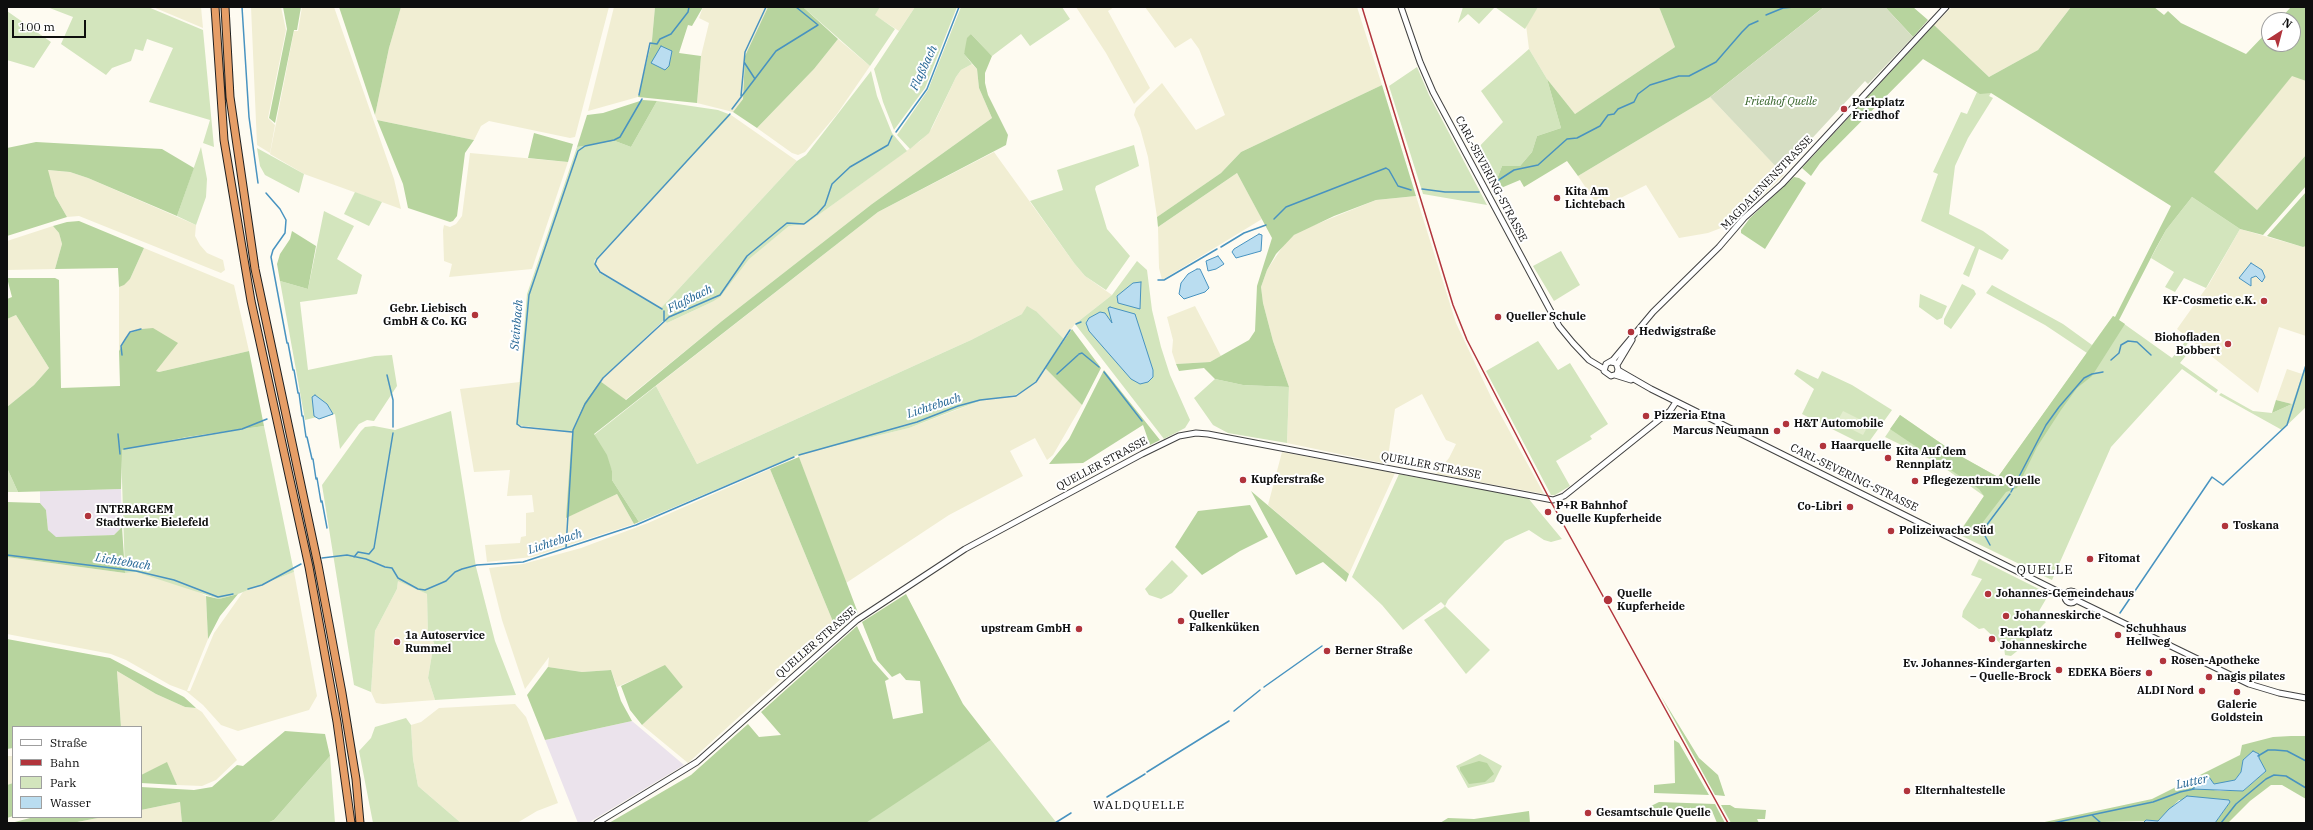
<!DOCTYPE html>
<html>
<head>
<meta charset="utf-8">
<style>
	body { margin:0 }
	#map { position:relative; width:2313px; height:830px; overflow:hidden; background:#fefbf1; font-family:"IBM Plex Serif",serif }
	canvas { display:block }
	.frame { position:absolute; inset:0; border:8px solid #0e0e0e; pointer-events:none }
	.legend { position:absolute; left:12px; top:726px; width:130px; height:92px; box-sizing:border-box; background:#fff; border:1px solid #9f9f9f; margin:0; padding:5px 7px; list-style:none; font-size:12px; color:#0e0e0e }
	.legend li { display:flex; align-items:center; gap:8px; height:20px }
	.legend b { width:20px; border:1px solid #9f9f9f }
	.north { position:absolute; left:2261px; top:12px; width:40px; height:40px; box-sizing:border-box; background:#fff; border:1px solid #9f9f9f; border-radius:50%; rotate:36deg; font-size:11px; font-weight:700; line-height:16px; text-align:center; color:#0e0e0e }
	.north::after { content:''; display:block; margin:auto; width:14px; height:18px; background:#b1343c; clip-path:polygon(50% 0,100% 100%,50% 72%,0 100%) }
	.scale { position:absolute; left:12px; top:20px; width:74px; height:18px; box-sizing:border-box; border:2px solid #0e0e0e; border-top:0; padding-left:5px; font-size:12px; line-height:14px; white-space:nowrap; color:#0e0e0e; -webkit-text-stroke:3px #fff; paint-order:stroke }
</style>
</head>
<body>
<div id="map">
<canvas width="2313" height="830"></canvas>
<div class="frame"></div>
<ul class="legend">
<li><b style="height:5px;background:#fff"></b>Straße</li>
<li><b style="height:5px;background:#b1343c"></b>Bahn</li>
<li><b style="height:11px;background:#d3e5bd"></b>Park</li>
<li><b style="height:11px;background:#baddf0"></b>Wasser</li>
</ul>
<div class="north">N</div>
<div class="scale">100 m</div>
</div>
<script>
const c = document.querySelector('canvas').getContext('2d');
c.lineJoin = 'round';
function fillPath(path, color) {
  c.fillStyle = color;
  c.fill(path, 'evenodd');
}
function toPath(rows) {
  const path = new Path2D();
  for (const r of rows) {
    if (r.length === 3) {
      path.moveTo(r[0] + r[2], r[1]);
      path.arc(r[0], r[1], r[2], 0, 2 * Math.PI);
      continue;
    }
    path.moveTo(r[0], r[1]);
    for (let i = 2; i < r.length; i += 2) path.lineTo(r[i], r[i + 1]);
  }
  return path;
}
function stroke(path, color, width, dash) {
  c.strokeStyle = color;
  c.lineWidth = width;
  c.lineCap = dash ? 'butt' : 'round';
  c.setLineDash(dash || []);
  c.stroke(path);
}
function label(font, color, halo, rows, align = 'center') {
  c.font = font + ' "IBM Plex Serif",serif';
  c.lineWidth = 4;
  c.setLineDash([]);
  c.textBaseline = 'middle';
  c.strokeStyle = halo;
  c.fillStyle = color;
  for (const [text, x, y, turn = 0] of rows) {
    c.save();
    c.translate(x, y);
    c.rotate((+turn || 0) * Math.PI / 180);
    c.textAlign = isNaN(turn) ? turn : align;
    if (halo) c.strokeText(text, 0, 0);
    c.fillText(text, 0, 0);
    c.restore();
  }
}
const industrial = toPath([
	[121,489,122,527,114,535,55,538,48,530,46,510,40,503,40,491],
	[632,721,684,765,588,823,578,823,545,740]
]);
const farmland = toPath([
	[153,7,201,7,203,28],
	[251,7,281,7,286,30,268,118,275,125,270,153,257,145],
	[302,7,334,7,394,179,401,209,304,174,270,154,294,31,298,31],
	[401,7,609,7,575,137,570,138,489,121,481,126,474,140,377,120,375,115,389,48],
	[614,7,655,7,652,40,638,97,588,111],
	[703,7,768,7,745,56,743,99,733,112,697,103,701,56,709,23,699,18],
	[880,7,915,7,899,31,874,15],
	[1076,7,1114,7,1108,11,1150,88,1134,104,1106,53],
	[1145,7,1357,7,1382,85,1241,152,1221,173,1157,217,1148,157,1140,128,1134,115,1136,108,1162,83,1196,130,1225,115,1199,49,1191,38,1175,48],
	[1538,7,1659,7,1675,47,1575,114,1547,79,1529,49,1526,25],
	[1952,7,2071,7,2038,50,1989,77,1934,25],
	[838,39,870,66,837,114,805,152,798,155,792,153,757,128,814,69],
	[972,64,977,69,979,88,992,118,872,204,722,321,625,400,600,381,665,320,667,323,712,302,748,259,789,226,806,224,920,141,932,128,956,77,961,70],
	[2292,75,2306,81,2306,155,2257,210,2214,172],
	[1710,97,1784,175,1761,197,1721,228,1708,233,1679,238,1646,185,1607,205,1594,200,1578,176],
	[731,115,797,161,661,308,598,272,594,261],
	[994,152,1074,263,1085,276,1112,295,1075,324,1064,339,1037,312,1022,314,971,340,697,464,656,386,878,212],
	[470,153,568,162,532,269,449,277,452,264,444,261,443,230,444,225,450,227,456,224,462,216],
	[47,170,70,172,88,178,196,225,195,236,200,245,207,253,223,260,225,270,221,273,79,216,67,217,55,196],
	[1237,173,1262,219,1162,280,1159,268,1158,227],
	[1416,196,1456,323,1492,399,1544,494,1436,474,1449,458,1456,444,1446,440,1422,394,1395,409,1387,464,1287,443,1289,387,1273,341,1263,303,1261,287,1267,270,1285,243,1294,235,1307,228,1376,200],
	[53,226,59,233,62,244,55,269,7,270,7,241],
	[2240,229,2303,247,2306,246,2306,336,2279,327,2258,393,2177,329,2209,284],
	[144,248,234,285,249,351,159,372,156,371,130,333,119,351,119,287,130,279],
	[1195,306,1221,356,1210,362,1176,364,1172,352,1173,340,1167,317],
	[16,315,49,368,34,385,7,407,7,319],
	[1045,368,1082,405,1053,455,1047,460,1035,438,1010,451,1023,476,949,515,846,583,798,455,909,428,980,401,1015,395,1035,382],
	[2287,369,2302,374,2292,404,2276,400],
	[520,382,516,425,572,432,567,517,617,494,634,524,532,557,487,562,485,545,520,543,521,537,526,536,526,513,534,512,532,495,507,496,510,470,474,472,460,389],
	[1282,452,1395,473,1349,574,1268,505],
	[770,469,836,629,720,734,688,763,642,725,683,687,665,666,617,687,611,670,582,672,548,667,549,657,525,689,502,620,489,568,523,564,581,548,648,523],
	[7,557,125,573,136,572,189,587,206,596,208,639,187,691,190,691,214,633,243,592,294,572,317,696,309,710,238,731,221,725,203,705,186,691,170,685,126,660,111,654,7,634],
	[398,580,427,594,428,639,434,642,428,678,435,700,383,704,376,703,371,692,375,631,397,589],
	[117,671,156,694,185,707,196,708,202,712,237,760,216,780,202,786,177,785,167,763,141,775,141,727,121,727],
	[515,704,526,717,558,803,537,811,517,823,461,823,418,786,413,759,411,725,421,722,439,708],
	[7,756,13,756,13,783,7,785],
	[180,802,182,823,72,823,103,817,141,817,141,810]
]);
const green = toPath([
	[47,7,148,7,203,30,214,147,203,143,210,120,149,102,173,48,147,39,143,51,135,49,131,61,112,68,106,75,61,44,73,17],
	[803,7,880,7,875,15,895,29,870,66],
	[915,7,957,7,925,88,894,130,883,102,874,69],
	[961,7,1062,7,1070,19,1030,46,1021,34,992,56,971,34,964,54,972,64,961,70,956,77,929,133,910,149,897,135,928,90],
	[1463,7,1538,7,1525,29,1495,7,1479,24,1468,14,1458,23],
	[7,11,51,42,34,68,7,60],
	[1529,49,1547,79,1561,128,1537,136,1532,152,1520,166,1502,166,1497,179,1489,183,1473,153,1503,122,1481,91],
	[1417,67,1429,95,1487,205,1423,194,1389,86],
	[871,71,877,96,892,133,907,151,806,224,789,226,749,259,720,297,712,302,667,323,664,320,600,381,584,403,572,432,516,425,527,294,577,147,615,141,631,147,657,101,718,110,731,115,594,261,598,272,661,308,797,161,806,155],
	[1977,92,1991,93,1989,96,1993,98,1968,138,1955,166,1949,214,1983,231,2009,250,2002,260,1979,249,1969,277,1963,274,1975,247,1921,221,1938,174,1933,172,1961,112,1967,114],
	[1134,145,1139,166,1096,186,1095,189,1107,229,1130,256,1106,290,1085,276,1074,263,1030,201,1063,190,1057,170],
	[201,147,207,179,206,197,196,225,177,216],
	[257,148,304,174,299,193,265,175,260,166],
	[355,192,382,202,369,226,344,214],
	[2192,197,2240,229,2206,288,2184,278,2175,292,2165,287,2174,272,2151,258,2166,230],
	[324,211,354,226,337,259,362,275,357,294,300,302,308,370,375,356,392,355,397,386,374,421,367,420,359,424,340,449,335,414,319,419,317,417,305,420,280,281,308,289],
	[1561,251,1580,285,1554,301,1533,266],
	[1137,261,1147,270,1152,310,1161,347,1170,375,1190,420,1185,428,1164,439,1075,324,1112,295],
	[1962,284,1974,290,1976,294,1951,329,1944,324,1944,319],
	[1992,285,2063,324,2092,345,2113,316,2172,358,2188,338,2190,339,2186,346,2188,353,2180,363,2218,390,2216,393,2182,369,2111,447,2052,580,1958,534,1984,496,1936,462,1885,437,1900,415,1955,453,1998,477,2087,353,2045,325,1986,293],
	[1920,294,1947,306,1942,318,1937,320,1919,307],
	[1027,306,1037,312,1064,339,1035,382,1026,389,1015,395,980,401,955,410,909,428,798,455,639,522,612,480,612,471,594,435,656,386,697,464,971,340,1022,314],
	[1538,341,1558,370,1570,363,1608,424,1590,436,1592,439,1556,461,1570,486,1555,495,1551,495,1486,371],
	[2306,363,2306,407,2282,430,2219,395,2221,393,2253,411,2272,413,2292,404],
	[1797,369,1818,379,1822,371,1852,385,1892,410,1866,446,1802,414,1814,389,1794,374],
	[1215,379,1243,385,1289,387,1287,443,1228,433,1213,425,1194,398],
	[451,411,476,567,495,641,516,695,435,700,428,678,434,642,428,639,427,594,398,581,397,589,375,631,371,692,354,685,322,485,361,431,365,427,374,426,395,430],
	[264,426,294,572,238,594,219,599,136,572,125,573,121,450,187,437],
	[7,468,18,492,7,492],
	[1399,474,1528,498,1562,539,1551,542,1544,540,1529,530,1505,541,1448,600,1445,606,1490,650,1466,674,1424,620,1443,608,1445,606,1441,602,1403,630,1382,605,1352,577],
	[1979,559,2049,594,2039,611,2039,618,2046,622,2039,629,2037,627,2019,646,2021,648,2011,656,2005,655,2004,647,1984,628,1979,629,1962,617,1963,611,1982,579,1971,575],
	[1172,560,1188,576,1172,593,1161,599,1149,595,1145,589],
	[406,718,411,725,413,759,418,786,461,823,373,823,359,751,371,738,375,727],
	[991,740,1056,822,866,823,888,807],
	[1480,754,1502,766,1494,782,1468,788,1456,766],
	[330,756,335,823,267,823,274,820]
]);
const forest = toPath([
	[283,7,301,7,297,30,294,30,275,123,269,118,287,29],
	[339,7,401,7,389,48,375,115],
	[655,7,703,7,692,26,688,25,679,53,701,56,697,103,638,97,652,40],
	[768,7,803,7,838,39,814,69,757,128,733,112,743,99,745,56],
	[1659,7,1824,7,1710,97,1578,176,1567,161,1524,187,1520,180,1501,188,1497,179,1502,166,1520,166,1532,152,1537,136,1561,128,1547,79,1575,114,1675,47],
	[1885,7,1913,7,1928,20,1913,37],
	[2071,7,2154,7,2164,15,2168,11,2181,23,2246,54,2269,30,2269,44,2293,44,2293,20,2279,20,2291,7,2306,7,2306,81,2292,76,2214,172,2257,210,2306,155,2306,186,2263,235,2240,229,2192,197,2166,230,2156,248,2119,320,2125,324,2092,376,2077,388,2061,410,2037,447,2017,488,2006,492,1983,522,1982,529,1979,529,1974,535,1964,533,1962,529,1984,496,1979,489,1890,429,1900,415,1955,453,1998,477,2113,316,2115,317,2171,206,1991,93,1980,94,1923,59,1820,163,1811,176,1802,168,1934,25,1989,77,2038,50],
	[971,34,992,56,985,73,985,83,988,95,1008,135,1006,145,878,212,594,434,607,455,612,471,612,480,639,522,634,524,617,494,566,518,572,432,584,403,600,381,626,400,722,321,872,204,992,118,979,88,977,69,964,54,967,38],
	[1382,85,1416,196,1376,200,1334,216,1294,235,1276,254,1267,270,1261,287,1263,303,1273,341,1289,387,1243,385,1215,379,1204,368,1179,371,1176,364,1210,362,1249,340,1255,331,1257,286,1272,238,1237,173,1158,227,1157,217,1221,173,1241,152],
	[643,100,657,101,631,147,615,141,577,147,587,115,603,113],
	[377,120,474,140,465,153,457,216,453,221,450,222,408,208,403,184],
	[534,133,573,144,568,162,528,158],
	[36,142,162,149,194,168,177,216,88,178,70,172,48,170,55,196,67,217,7,236,7,148],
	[1794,177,1799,178,1806,183,1765,249,1741,233,1741,230,1750,218],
	[2306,192,2306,246,2303,247,2267,236],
	[79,221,144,248,130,279,124,285,119,287,118,268,55,269,62,244,59,233,53,226,67,222],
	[292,231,316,246,308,289,280,281,277,264,280,254,290,239],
	[7,278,55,278,59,280,61,388,120,386,119,351,127,337,130,333,142,329,153,328,178,343,156,371,159,372,249,351,264,426,187,437,122,450,121,489,18,492,7,468,7,407,34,385,49,368,16,315,7,319,7,299,12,297],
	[1072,329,1101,368,1082,405,1045,368],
	[1104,370,1160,440,1150,445,1143,425,1083,463,1049,464,1069,439],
	[2276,400,2292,404,2272,413],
	[799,457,858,613,836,629,770,469],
	[1251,491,1349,574,1346,582,1323,562,1296,575],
	[7,502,40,503,46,510,48,530,56,537,114,535,122,527,125,573,7,557],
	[1250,505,1268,537,1240,551,1202,575,1175,547,1198,511],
	[238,594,220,616,208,639,206,596,219,599],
	[906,594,963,704,991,740,866,823,609,823,691,775,748,724,759,737,781,735,761,712,857,626,873,661,889,679,885,681,893,719,923,713,920,681,906,680,900,673,892,677,877,660,862,622],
	[7,639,110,658,184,697,196,708,185,707,156,694,117,671,121,727,13,727,13,748,7,749],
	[665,665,683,687,642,725,630,710,621,686],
	[548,667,582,672,611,670,621,701,632,721,545,740,527,695],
	[1661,696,1699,758,1718,775,1725,796,1715,795],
	[285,731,325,734,330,756,274,820,267,823,182,823,180,802,141,810,141,787,194,790,212,787,237,765,243,766],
	[2291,736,2306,736,2306,799,2282,785,2271,785,2250,801,2228,823,2215,823,2230,802,2179,800,2158,821,2040,823,2152,799,2240,755,2242,745,2273,737],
	[2253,751,2266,771,2243,791,2220,791,2193,787,2212,783,2217,785,2235,780,2241,772,2243,760],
	[1674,740,1679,743,1709,795,1654,793,1654,785,1675,783],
	[1479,761,1487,763,1494,774,1485,782,1469,784,1460,770,1460,767],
	[167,762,177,785,141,783,141,775],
	[13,783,13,816,7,818,7,785],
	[1659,802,1715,804,1725,823,1717,823,1712,811,1648,814,1651,806],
	[1721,805,1730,805,1735,808,1766,810,1765,819,1757,819,1759,823,1731,823],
	[1529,811,1530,823,1440,823,1448,818,1474,819],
	[34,817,103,817,72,823,11,823]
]);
const cemetery = toPath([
	[1824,7,1885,7,1913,37,1868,84,1865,81,1781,172,1710,97]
]);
const pitch = toPath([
	[1843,411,1869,424,1863,435,1837,422]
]);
const water = toPath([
	[661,46,672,51,669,66,665,70,651,63,661,46],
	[1259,234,1262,235,1261,251,1236,258,1232,252,1234,249,1259,234],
	[1218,256,1224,264,1216,269,1208,271,1206,261,1218,256],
	[2251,263,2262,270,2265,277,2262,282,2256,276,2251,278,2251,286,2239,278,2251,263],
	[1197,269,1200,269,1209,288,1205,292,1184,299,1179,294,1181,283,1188,274,1197,269],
	[1141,282,1140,309,1118,303,1117,296,1133,283,1141,282],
	[1110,307,1135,314,1153,370,1153,377,1148,382,1140,384,1131,379,1089,331,1086,323,1089,318,1100,312,1105,313,1112,323,1108,308,1110,307],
	[315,395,327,404,333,414,319,419,314,416,312,397,315,395],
	[2253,751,2259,754,2259,758,2266,771,2243,791,2192,789,2209,777,2214,784,2235,780,2241,772,2243,760,2253,751],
	[2187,796,2229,800,2230,802,2215,823,2143,823,2146,820,2158,821,2169,809,2187,796]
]);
const stream = toPath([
	[242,7,249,117,258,183],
	[1766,15,1783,8,1794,7],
	[744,62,755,79],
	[639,95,650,43,657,44,660,39,671,34,688,12,689,7],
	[741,96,745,52,766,7],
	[732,109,776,51,818,25,796,7],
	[896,132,927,89,959,7],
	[1491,185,1514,170,1538,165,1567,139,1577,138,1600,126,1608,115,1614,114,1618,109,1634,102,1638,94,1650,85,1679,76,1689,76,1716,62,1742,32,1749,25,1758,21],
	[1422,189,1445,192,1479,192],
	[266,193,280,209,286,220,285,233,273,250,271,257,287,343],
	[1274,219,1286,207,1386,168,1389,170,1398,186,1411,190],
	[1221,247,1244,233,1266,225],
	[1158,280,1164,280,1217,249],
	[662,309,600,272,595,264,597,259,730,114],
	[664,311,664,321],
	[1076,324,1081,322],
	[288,343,293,370],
	[1079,354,1082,353,1099,367],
	[122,355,121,346,126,338,130,332,141,329],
	[2111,360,2119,353,2121,345,2128,341,2137,342,2151,355],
	[294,370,298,393],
	[1104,372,1142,421],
	[1057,374,1078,355],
	[387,375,393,400,393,427],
	[299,393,302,416],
	[303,416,306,437],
	[572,432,521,427,517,424,529,295,578,151,585,146,614,140,620,137,642,99],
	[118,434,120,454],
	[307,437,312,459],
	[124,449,242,429,267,419],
	[799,455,917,422,958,406,980,400,1016,396,1036,382,1070,330],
	[313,459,316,479],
	[317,478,321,502],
	[2011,492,2046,425,2059,407,2084,378,2092,374,2103,372],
	[322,501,327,528],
	[1990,545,1984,534,1986,526,2010,494],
	[566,548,573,430,585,404,603,378,669,317,720,295,747,256,787,223,804,224,817,214,825,205,832,184,850,167,888,145,892,136],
	[7,555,136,571,174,580,218,597,233,594],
	[354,557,358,552,369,554,374,548,393,433],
	[322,558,347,555,366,559,385,567,392,568,398,578,418,589,425,590,446,581,455,572,462,569,477,565,523,562,636,525,794,457],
	[248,589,262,585,301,564],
	[2120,613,2212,477,2223,485,2287,425,2306,365],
	[1264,687,1322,646],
	[1234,711,1260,690],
	[2258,756,2268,750,2275,750,2287,751,2306,761],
	[1147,772,1229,721],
	[1107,797,1145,774],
	[2092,815,2101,823],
	[1055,823,1071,813],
	[2053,823,2153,802,2180,792,2194,789],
	[2221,823,2236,804,2266,779,2274,775,2286,776,2306,788]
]);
const minor = toPath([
	[1401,7,1420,62,1433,92,1549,308,1559,326,1573,343,1589,360,1604,369],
	[1611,362,1616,363,1618,369,1617,374,1611,376,1604,371,1606,364,1613,360,1653,312,1719,247,1744,218,1782,184,1946,7],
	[1617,365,1632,340],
	[1618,370,1651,389,2065,595],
	[1615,375,1631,380],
	[2071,597,6],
	[2076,600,2249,684,2279,693,2306,698],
	[597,823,697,762,857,620,965,549,1142,454,1179,436,1196,433,1208,434,1553,500,1564,496,1670,411,1676,402]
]);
const highway = toPath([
	[215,7,224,140,251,301,309,567,337,722,351,823],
	[225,7,230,97,255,269,318,565,342,693,356,779,360,823]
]);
const rail = toPath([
	[1362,7,1453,305,1467,340,1550,500,1728,823]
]);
const markers = [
	[1844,109,4,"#b1343c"],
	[1557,198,4,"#b1343c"],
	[2264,301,4,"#b1343c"],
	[475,315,4,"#b1343c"],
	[1498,317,4,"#b1343c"],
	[1631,332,4,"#b1343c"],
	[2228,344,4,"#b1343c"],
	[1646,416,4,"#b1343c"],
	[1786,424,4,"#b1343c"],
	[1777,431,4,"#b1343c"],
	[1823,446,4,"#b1343c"],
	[1888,458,4,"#b1343c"],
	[1243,480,4,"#b1343c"],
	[1915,481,4,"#b1343c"],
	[1850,507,4,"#b1343c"],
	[1548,512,4,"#b1343c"],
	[88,516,4,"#b1343c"],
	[2225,526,4,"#b1343c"],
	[1891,531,4,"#b1343c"],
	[2090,559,4,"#b1343c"],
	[1988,594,4,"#b1343c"],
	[1608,600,5,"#b1343c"],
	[2006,616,4,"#b1343c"],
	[1181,621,4,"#b1343c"],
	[1079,629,4,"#b1343c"],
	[2118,635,4,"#b1343c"],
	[1992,639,4,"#b1343c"],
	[397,642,4,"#b1343c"],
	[1327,651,4,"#b1343c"],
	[2163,661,4,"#b1343c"],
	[2059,670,4,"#b1343c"],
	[2149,673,4,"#b1343c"],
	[2209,677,4,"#b1343c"],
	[2202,691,4,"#b1343c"],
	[2237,692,4,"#b1343c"],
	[1907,791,4,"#b1343c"],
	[1588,813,4,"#b1343c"]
];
const parkNames = [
	["Friedhof Quelle",1781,102]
];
const poiNames = [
	["Parkplatz",1852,103],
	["Friedhof",1852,116],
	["Kita Am",1565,192],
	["Lichtebach",1565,205],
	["KF-Cosmetic e.K.",2256,301,"right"],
	["Gebr. Liebisch",467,309,"right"],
	["GmbH & Co. KG",467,322,"right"],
	["Queller Schule",1506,317],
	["Hedwigstraße",1639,332],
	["Biohofladen",2220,338,"right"],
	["Bobbert",2220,351,"right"],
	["Pizzeria Etna",1654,416],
	["H&T Automobile",1794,424],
	["Marcus Neumann",1769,431,"right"],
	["Haarquelle",1831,446],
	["Kita Auf dem",1896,452],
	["Rennplatz",1896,465],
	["Kupferstraße",1251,480],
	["Pflegezentrum Quelle",1923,481],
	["P+R Bahnhof",1556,506],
	["Quelle Kupferheide",1556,519],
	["Co-Libri",1842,507,"right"],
	["INTERARGEM",96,510],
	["Stadtwerke Bielefeld",96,523],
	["Toskana",2233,526],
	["Polizeiwache Süd",1899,531],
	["Fitomat",2098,559],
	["Quelle",1617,594],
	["Kupferheide",1617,607],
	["Johannes-Gemeindehaus",1996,594],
	["Queller",1189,615],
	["Falkenküken",1189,628],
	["Johanneskirche",2014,616],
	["upstream GmbH",1071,629,"right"],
	["Schuhhaus",2126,629],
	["Hellweg",2126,642],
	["Parkplatz",2000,633],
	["Johanneskirche",2000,646],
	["1a Autoservice",405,636],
	["Rummel",405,649],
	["Berner Straße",1335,651],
	["Rosen-Apotheke",2171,661],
	["Ev. Johannes-Kindergarten",2051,664,"right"],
	["– Quelle-Brock",2051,677,"right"],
	["EDEKA Böers",2141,673,"right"],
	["nagis pilates",2217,677],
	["ALDI Nord",2194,691,"right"],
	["Galerie",2237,705,"center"],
	["Goldstein",2237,718,"center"],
	["Elternhaltestelle",1915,791],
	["Gesamtschule Quelle",1596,813]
];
const streetNames = [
	["CARL-SEVERING-STRASSE",1491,179,62],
	["MAGDALENENSTRASSE",1767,183,-46],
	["QUELLER STRASSE",1102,464,-28],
	["QUELLER STRASSE",1431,466,11],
	["CARL-SEVERING-STRASSE",1854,478,26],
	["QUELLER STRASSE",816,643,-41]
];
const waterNames = [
	["Flaßbach",924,68,-65],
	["Flaßbach",690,299,-26],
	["Steinbach",517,325,-85],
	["Lichtebach",934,406,-18],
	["Lichtebach",555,542,-18],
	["Lichtebach",123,562,9],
	["Lutter",2192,782,-12]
];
const neighbourhoodNames = [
	["WALDQUELLE",1139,806]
];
const quarterNames = [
	["QUELLE",2045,570]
];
fillPath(industrial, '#ebe3ec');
fillPath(farmland, '#f1eed3');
fillPath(green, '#d3e5bd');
fillPath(forest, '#b7d49e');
fillPath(cemetery, '#d6dec3');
fillPath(pitch, '#e3edce');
fillPath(water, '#baddf0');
stroke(water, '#4893c0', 1);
stroke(stream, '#4893c0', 1.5);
stroke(minor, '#414141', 7);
stroke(highway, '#1f1f1f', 9);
stroke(minor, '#fff', 5);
stroke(highway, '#e69e67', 7);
stroke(rail, '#b1343c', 1.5);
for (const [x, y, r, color] of markers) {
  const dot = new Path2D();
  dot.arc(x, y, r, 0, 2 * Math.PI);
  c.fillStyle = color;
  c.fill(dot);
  stroke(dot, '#fff', 1.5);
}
label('italic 11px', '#326025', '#fff', parkNames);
label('bold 11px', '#0e0e0e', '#fff', poiNames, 'left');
label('11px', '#0e0e0e', '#fff', streetNames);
label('italic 12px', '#236594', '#fff', waterNames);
c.letterSpacing = '1px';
label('12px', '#0e0e0e', '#fff', neighbourhoodNames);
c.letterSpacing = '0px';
c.letterSpacing = '1px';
label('13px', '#0e0e0e', '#fff', quarterNames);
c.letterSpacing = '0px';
</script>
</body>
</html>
